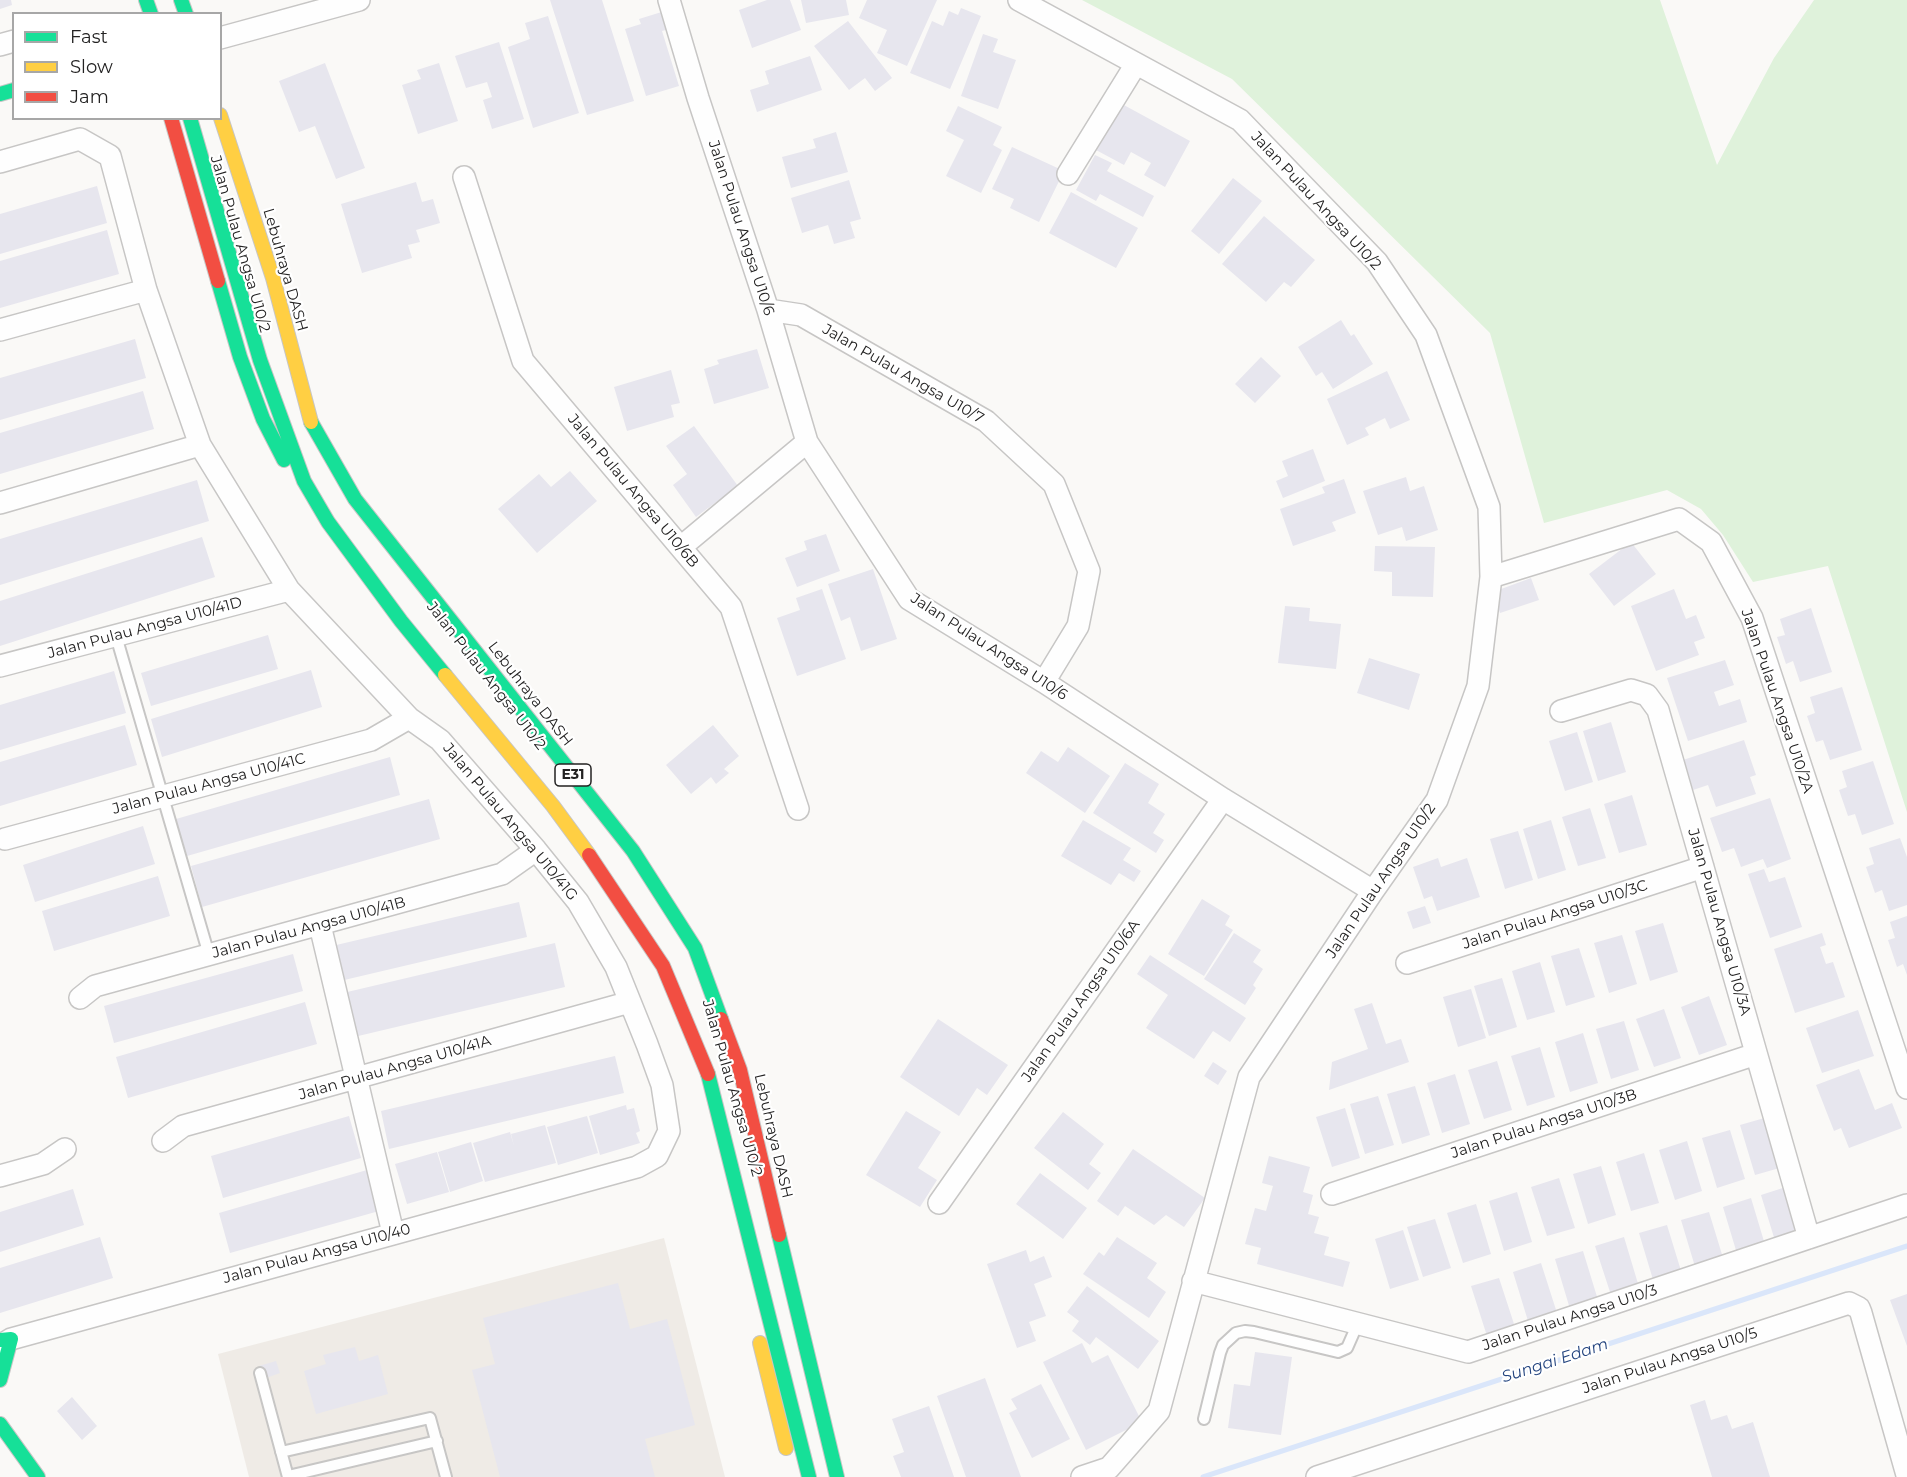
<!DOCTYPE html>
<html>
<head>
<meta charset="utf-8">
<style>
	body { margin:0 }
	#map { position:relative; width:1907px; height:1477px; overflow:hidden; background:#faf9f7; font-family:Montserrat,sans-serif }
	canvas { display:block }
	.legend { position:absolute; left:12px; top:12px; width:210px; height:108px; box-sizing:border-box; background:#fff; border:2px solid #a7a7a7; margin:0; padding:8px 10px; list-style:none; font-size:18px; color:#232222 }
	.legend li { display:flex; align-items:center; gap:12px; height:30px }
	.legend b { width:30px; border:2px solid #a7a7a7 }
</style>
</head>
<body>
<div id="map">
<canvas width="1907" height="1477"></canvas>
<ul class="legend">
<li><b style="height:8px;background:#16e098"></b>Fast</li>
<li><b style="height:8px;background:#ffcf43"></b>Slow</li>
<li><b style="height:8px;background:#f24e42"></b>Jam</li>
</ul>
</div>
<script>
const c = document.querySelector('canvas').getContext('2d');
c.lineJoin = 'round';
function fillPath(path, color) {
  c.fillStyle = color;
  c.fill(path, 'evenodd');
}
function toPath(rows) {
  const path = new Path2D();
  for (const r of rows) {
    path.moveTo(r[0], r[1]);
    for (let i = 2; i < r.length; i += 2) path.lineTo(r[i], r[i + 1]);
  }
  return path;
}
function stroke(path, color, width, dash) {
  c.strokeStyle = color;
  c.lineWidth = width;
  c.lineCap = dash ? 'butt' : 'round';
  c.setLineDash(dash || []);
  c.stroke(path);
}
function label(font, color, halo, rows, align = 'center') {
  c.font = font + ' Montserrat,sans-serif';
  c.lineWidth = 4.5;
  c.setLineDash([]);
  c.textBaseline = 'middle';
  c.strokeStyle = halo;
  c.fillStyle = color;
  for (const [text, x, y, turn = 0] of rows) {
    c.save();
    c.translate(x, y);
    c.rotate((+turn || 0) * Math.PI / 180);
    c.textAlign = isNaN(turn) ? turn : align;
    if (halo) c.strokeText(text, 0, 0);
    c.fillText(text, 0, 0);
    c.restore();
  }
}
const built = toPath([
	[664,1238,725,1477,249,1477,218,1354]
]);
const green = toPath([
	[1082,0,1660,0,1717,165,1774,58,1814,0,1907,0,1907,812,1828,566,1753,582,1723,535,1701,509,1667,490,1544,523,1490,333,1232,79]
]);
const stream = toPath([
	[1203,1477,1907,1246]
]);
const building = toPath([
	[0,0,11,0,12,5,0,9],
	[550,0,602,0,634,101,587,115],
	[767,0,790,0,801,30,752,48,739,10],
	[801,0,846,0,849,15,806,23],
	[867,0,937,0,907,66,877,53,887,30,859,18],
	[961,8,981,16,950,89,910,73,932,21,943,26,949,11,958,15],
	[668,10,673,28,662,31,679,86,646,96,625,29,641,24,639,19],
	[548,16,579,113,533,128,508,47,530,39,525,23],
	[848,21,892,78,875,91,865,78,849,90,814,46],
	[983,34,998,39,993,52,1016,60,998,109,961,96],
	[499,42,524,119,492,129,483,100,492,97,487,82,466,88,455,56],
	[810,56,822,90,757,112,750,90,769,84,765,71],
	[325,63,365,168,336,179,315,126,299,132,279,81],
	[439,63,458,121,418,134,402,85,421,79,417,70],
	[1122,104,1190,141,1165,187,1144,175,1151,163,1131,152,1124,165,1096,150],
	[958,106,1002,127,993,145,1002,150,981,193,946,176,964,140,946,131],
	[836,132,848,172,791,188,782,157,816,148,813,139],
	[1012,147,1064,171,1039,222,1010,208,1014,199,992,189],
	[1095,155,1112,163,1107,171,1154,196,1143,217,1100,194,1096,201,1076,190],
	[1233,178,1262,201,1219,254,1191,231],
	[849,180,861,219,850,222,855,238,834,244,828,225,802,233,791,198],
	[416,182,422,202,433,199,440,223,416,230,420,242,408,245,412,258,362,273,341,204],
	[97,186,107,223,0,254,0,214],
	[1071,192,1138,228,1116,268,1049,233],
	[1264,216,1315,260,1291,287,1284,282,1266,302,1222,264],
	[107,230,119,274,0,308,0,261],
	[1341,320,1351,336,1354,334,1373,364,1333,389,1322,372,1316,376,1298,347],
	[135,339,146,378,0,420,0,378],
	[757,349,769,388,714,404,704,369,719,364,717,360],
	[1261,357,1281,376,1255,403,1235,384],
	[671,370,680,403,671,405,674,417,627,431,614,387],
	[1387,371,1410,420,1390,429,1385,418,1365,428,1369,435,1347,445,1327,399],
	[143,391,154,429,0,474,0,433],
	[694,426,738,486,696,517,673,485,687,474,666,446],
	[1313,449,1325,481,1283,498,1276,481,1288,476,1282,461],
	[570,471,597,501,537,553,498,509,539,474,551,487],
	[1406,477,1410,491,1424,486,1438,530,1406,541,1402,527,1378,535,1363,491],
	[1344,479,1356,513,1332,522,1336,531,1293,546,1280,509,1325,493,1322,487],
	[197,480,209,521,0,585,0,539],
	[826,534,840,571,797,587,785,558,807,550,804,541],
	[202,537,215,577,0,646,0,601],
	[1631,542,1656,574,1614,606,1589,574],
	[1375,546,1435,547,1433,597,1392,596,1392,572,1374,571],
	[873,569,897,639,861,651,850,617,841,621,828,584],
	[1531,578,1539,600,1500,613,1493,592],
	[822,589,846,659,797,676,777,618,800,610,796,598],
	[1674,589,1686,619,1696,615,1705,638,1694,642,1699,655,1656,671,1631,606],
	[1285,606,1310,608,1309,621,1341,624,1336,669,1278,663],
	[1811,608,1832,672,1800,682,1793,661,1786,664,1777,637,1785,635,1780,619],
	[268,635,278,669,151,706,141,673],
	[1369,658,1420,674,1409,710,1357,693],
	[1725,660,1734,685,1714,692,1719,706,1740,699,1747,722,1688,741,1667,678],
	[311,670,322,707,162,757,151,719],
	[114,671,126,713,0,750,0,705],
	[1842,687,1862,750,1830,760,1823,740,1816,742,1807,716,1815,713,1810,697],
	[1611,722,1626,772,1598,781,1583,731],
	[125,725,137,765,0,806,0,762],
	[713,725,739,756,724,769,729,773,716,784,711,777,691,794,666,765],
	[1577,732,1593,782,1565,791,1549,741],
	[1744,740,1756,775,1750,777,1756,794,1716,807,1708,785,1693,790,1683,760],
	[1068,747,1110,776,1085,813,1026,773,1041,751,1058,762],
	[390,757,400,795,187,856,176,819],
	[1873,761,1894,824,1862,835,1855,814,1848,816,1839,790,1847,787,1842,771],
	[1125,763,1159,784,1148,803,1165,814,1153,833,1164,840,1156,853,1093,813],
	[1632,795,1647,845,1619,853,1604,804],
	[1770,798,1791,859,1767,868,1763,859,1741,867,1734,848,1722,852,1710,818],
	[429,799,440,839,202,907,191,866],
	[1590,808,1606,858,1578,866,1562,817],
	[1083,820,1131,848,1123,860,1141,871,1134,882,1119,873,1111,885,1061,856],
	[1551,820,1566,870,1538,879,1523,829],
	[143,826,155,864,35,902,23,865],
	[1518,831,1533,880,1505,889,1490,839],
	[1900,838,1907,857,1907,905,1889,911,1882,890,1875,893,1866,867,1874,864,1869,848],
	[1438,858,1441,867,1467,858,1480,897,1437,911,1432,896,1424,899,1413,867],
	[1764,869,1769,882,1785,877,1802,927,1770,938,1748,874],
	[158,876,170,916,54,951,42,911],
	[1202,899,1230,916,1225,925,1233,930,1204,976,1168,954],
	[519,902,527,937,340,981,332,946],
	[1425,906,1431,923,1413,929,1407,912],
	[1907,916,1907,975,1903,964,1897,967,1888,940,1895,938,1890,922],
	[1663,923,1678,972,1650,981,1635,931],
	[1234,933,1261,950,1253,962,1263,969,1253,985,1256,988,1245,1005,1204,979],
	[1822,933,1826,945,1820,947,1826,964,1833,962,1845,997,1795,1013,1774,949],
	[1622,935,1637,984,1609,993,1594,943],
	[555,943,565,987,354,1037,343,993],
	[1579,948,1595,997,1566,1006,1551,956],
	[293,954,303,991,114,1043,104,1006],
	[1150,955,1246,1018,1230,1042,1213,1031,1194,1059,1146,1028,1168,995,1137,974],
	[1540,962,1555,1012,1527,1020,1512,971],
	[1502,978,1517,1027,1489,1036,1474,986],
	[1471,989,1486,1038,1458,1047,1443,997],
	[1709,996,1727,1045,1699,1055,1681,1007],
	[305,1002,317,1044,128,1098,116,1057],
	[1372,1003,1386,1044,1401,1039,1409,1062,1329,1090,1332,1062,1368,1049,1354,1009],
	[1664,1009,1681,1058,1654,1067,1636,1019],
	[1858,1010,1874,1056,1822,1073,1806,1028],
	[938,1019,1008,1065,987,1095,977,1088,959,1116,900,1077],
	[1624,1021,1639,1070,1611,1079,1596,1029],
	[1583,1033,1598,1083,1570,1092,1555,1042],
	[1540,1047,1555,1097,1527,1106,1511,1056],
	[615,1056,624,1093,389,1149,381,1111],
	[1497,1061,1512,1110,1484,1119,1468,1070],
	[1213,1062,1227,1071,1218,1085,1204,1076],
	[1859,1069,1875,1110,1892,1103,1902,1128,1849,1148,1841,1128,1834,1131,1816,1085],
	[1455,1074,1470,1124,1442,1133,1427,1083],
	[1415,1086,1430,1135,1402,1144,1387,1094],
	[1378,1096,1394,1145,1365,1154,1350,1104],
	[626,1105,627,1110,634,1108,640,1131,636,1133,640,1143,600,1155,589,1116],
	[1345,1108,1360,1158,1332,1167,1316,1117],
	[906,1111,941,1132,918,1168,937,1180,920,1207,866,1175],
	[1063,1112,1104,1144,1089,1164,1101,1173,1088,1190,1034,1148],
	[349,1116,361,1158,223,1198,211,1156],
	[587,1116,598,1153,558,1165,547,1127],
	[1768,1117,1783,1167,1755,1175,1740,1125],
	[545,1125,556,1163,485,1182,473,1143,510,1132,514,1146,511,1134],
	[1730,1130,1745,1179,1717,1188,1702,1138],
	[1687,1141,1702,1191,1675,1200,1659,1150],
	[471,1142,483,1181,450,1192,438,1152],
	[1133,1149,1205,1198,1184,1227,1166,1215,1154,1225,1125,1206,1118,1216,1097,1201],
	[437,1152,449,1192,407,1204,395,1164],
	[1644,1153,1659,1203,1631,1211,1616,1162],
	[1269,1156,1310,1167,1303,1192,1313,1195,1308,1214,1319,1217,1314,1233,1329,1237,1324,1255,1350,1262,1343,1287,1257,1264,1261,1248,1245,1244,1255,1208,1266,1211,1273,1186,1262,1183],
	[1601,1166,1616,1215,1588,1224,1573,1174],
	[367,1170,379,1211,230,1253,219,1213],
	[1040,1173,1087,1208,1063,1239,1016,1204],
	[1559,1178,1575,1228,1547,1236,1531,1187],
	[1789,1186,1805,1236,1776,1244,1761,1195],
	[73,1189,84,1225,0,1252,0,1212],
	[1517,1192,1532,1242,1504,1251,1489,1201],
	[1751,1198,1766,1248,1738,1257,1723,1207],
	[1476,1204,1491,1254,1463,1263,1447,1213],
	[1709,1212,1724,1261,1696,1270,1681,1220],
	[1435,1219,1451,1268,1423,1277,1407,1227],
	[1667,1225,1682,1274,1654,1283,1639,1233],
	[1403,1230,1419,1280,1390,1289,1375,1239],
	[100,1237,113,1278,0,1313,0,1268],
	[1117,1237,1157,1263,1147,1278,1166,1292,1149,1318,1083,1274,1099,1252,1104,1256],
	[1624,1237,1639,1287,1611,1295,1595,1246],
	[1026,1250,1030,1262,1044,1256,1052,1277,1034,1284,1046,1316,1029,1322,1036,1341,1017,1348,987,1264],
	[1583,1251,1598,1300,1570,1309,1555,1259],
	[1541,1263,1557,1313,1528,1321,1513,1272],
	[1499,1278,1515,1327,1487,1336,1471,1286],
	[618,1283,630,1329,667,1319,695,1425,645,1439,655,1477,500,1477,472,1370,495,1364,483,1318],
	[1087,1286,1159,1341,1138,1369,1096,1337,1090,1345,1072,1331,1079,1321,1067,1312],
	[1907,1294,1907,1346,1890,1300],
	[1082,1343,1092,1363,1108,1355,1142,1422,1086,1450,1043,1362],
	[355,1347,359,1361,378,1355,388,1394,316,1414,304,1371,326,1364,323,1355],
	[1255,1352,1292,1357,1281,1435,1228,1428,1234,1384,1250,1386],
	[276,1361,280,1373,263,1379,259,1366],
	[985,1378,1021,1477,966,1477,937,1396],
	[1041,1384,1070,1439,1032,1458,1009,1413,1017,1409,1011,1399],
	[72,1397,97,1426,82,1440,57,1411],
	[1705,1400,1711,1420,1727,1415,1732,1429,1753,1422,1770,1477,1712,1477,1690,1405],
	[929,1406,954,1477,901,1477,893,1456,904,1452,892,1419]
]);
const lane = toPath([
	[116,636,209,955],
	[260,1373,288,1477],
	[1204,1419,1220,1353,1223,1345,1236,1333,1245,1331,1254,1332,1338,1352,1347,1348,1358,1323],
	[281,1452,430,1418,446,1477],
	[288,1476,437,1441]
]);
const street = toPath([
	[669,0,698,98,768,310,807,442,909,599,1044,682,1223,799,1373,891],
	[1019,0,1240,120,1377,262,1426,335,1489,507,1491,577,1478,686,1437,800,1373,891,1249,1077,1159,1411,1109,1468,1082,1477],
	[220,38,359,0],
	[0,45,14,41],
	[0,162,80,139,110,156,146,290,200,445,289,590,409,718,440,740,536,850,578,902,616,967,647,1044,662,1085,669,1131,657,1156,637,1167,11,1339,0,1346],
	[1068,174,1136,64],
	[464,177,523,361,731,607,798,809],
	[768,310,801,315,986,421,1054,484,1089,571,1078,626,1044,682],
	[0,330,146,290],
	[0,503,200,445],
	[681,547,807,442],
	[1491,577,1679,519,1711,542,1752,618,1907,1088],
	[0,666,289,590],
	[1561,711,1631,690,1647,695,1658,710,1809,1238],
	[5,839,371,740,409,718],
	[320,925,393,1233],
	[1407,963,1703,867],
	[80,998,95,986,502,874,536,850],
	[163,1141,183,1126,630,1002],
	[0,1176,43,1164,65,1149],
	[1332,1194,1756,1054],
	[939,1203,1223,799],
	[1193,1281,1468,1352,1907,1205],
	[1317,1477,1849,1303,1859,1308,1861,1313,1907,1475]
]);
const fast = toPath([
	[146,0,151,14],
	[181,0,186,14],
	[0,94,14,90],
	[190,118,260,360,304,481,328,522,401,621,445,675],
	[218,281,240,357,263,419,284,460],
	[311,422,355,499,633,851,695,948,721,1019],
	[708,1074,809,1477],
	[779,1235,837,1477],
	[0,1340,11,1339,0,1380],
	[0,1424,38,1477]
]);
const slow = toPath([
	[220,115,273,278,311,422],
	[445,675,553,806,589,855],
	[760,1343,786,1448]
]);
const jam = toPath([
	[171,118,218,281],
	[589,855,663,966,708,1074],
	[721,1019,740,1070,779,1235]
]);
const shields = [
	[573,775,36]
];
const shieldNames = [
	["E31",573,775]
];
const streetNames = [
	["Jalan Pulau Angsa U10/2",1316,201,47],
	["Jalan Pulau Angsa U10/6",741,228,72],
	["Jalan Pulau Angsa U10/2",240,244,74],
	["Lebuhraya DASH",285,270,74],
	["Jalan Pulau Angsa U10/7",903,374,30],
	["Jalan Pulau Angsa U10/6B",633,491,50],
	["Jalan Pulau Angsa U10/41D",145,628,-15],
	["Jalan Pulau Angsa U10/6",989,647,33],
	["Jalan Pulau Angsa U10/2",486,676,52],
	["Lebuhraya DASH",530,694,52],
	["Jalan Pulau Angsa U10/2A",1777,701,71],
	["Jalan Pulau Angsa U10/41C",209,784,-15],
	["Jalan Pulau Angsa U10/41G",510,822,50],
	["Jalan Pulau Angsa U10/2",1381,881,-56],
	["Jalan Pulau Angsa U10/3C",1555,915,-18],
	["Jalan Pulau Angsa U10/3A",1719,922,74],
	["Jalan Pulau Angsa U10/41B",309,928,-15],
	["Jalan Pulau Angsa U10/6A",1081,1001,-55],
	["Jalan Pulau Angsa U10/41A",395,1068,-16],
	["Jalan Pulau Angsa U10/2",732,1088,74],
	["Jalan Pulau Angsa U10/3B",1544,1124,-18],
	["Lebuhraya DASH",773,1136,77],
	["Jalan Pulau Angsa U10/40",317,1254,-15],
	["Jalan Pulau Angsa U10/3",1570,1318,-18],
	["Jalan Pulau Angsa U10/5",1670,1361,-18]
];
const waterNames = [
	["Sungai Edam",1555,1361,-18]
];
fillPath(built, '#efebe6');
fillPath(green, '#dff2db');
stroke(stream, '#dae6fa', 5);
fillPath(building, '#e7e6ee');
stroke(lane, '#c7c6c5', 14);
stroke(street, '#c7c6c5', 24);
stroke(fast, '#c7c6c5', 16);
stroke(slow, '#c7c6c5', 16);
stroke(jam, '#c7c6c5', 16);
stroke(lane, '#fefefe', 10);
stroke(street, '#fefefe', 21);
stroke(fast, '#16e098', 14);
stroke(slow, '#ffcf43', 14);
stroke(jam, '#f24e42', 14);
for (const [x, y, w] of shields) {
  const box = new Path2D();
  box.roundRect(x - w / 2, y - 11, w, 22, 4.5);
  c.fillStyle = '#fff';
  c.fill(box);
  stroke(box, '#232222', 1.5);
}
label('bold 14px', '#232222', null, shieldNames);
label('15px', '#232222', '#fff', streetNames);
label('italic 16px', '#23447f', '#fff', waterNames);
</script>
</body>
</html>
